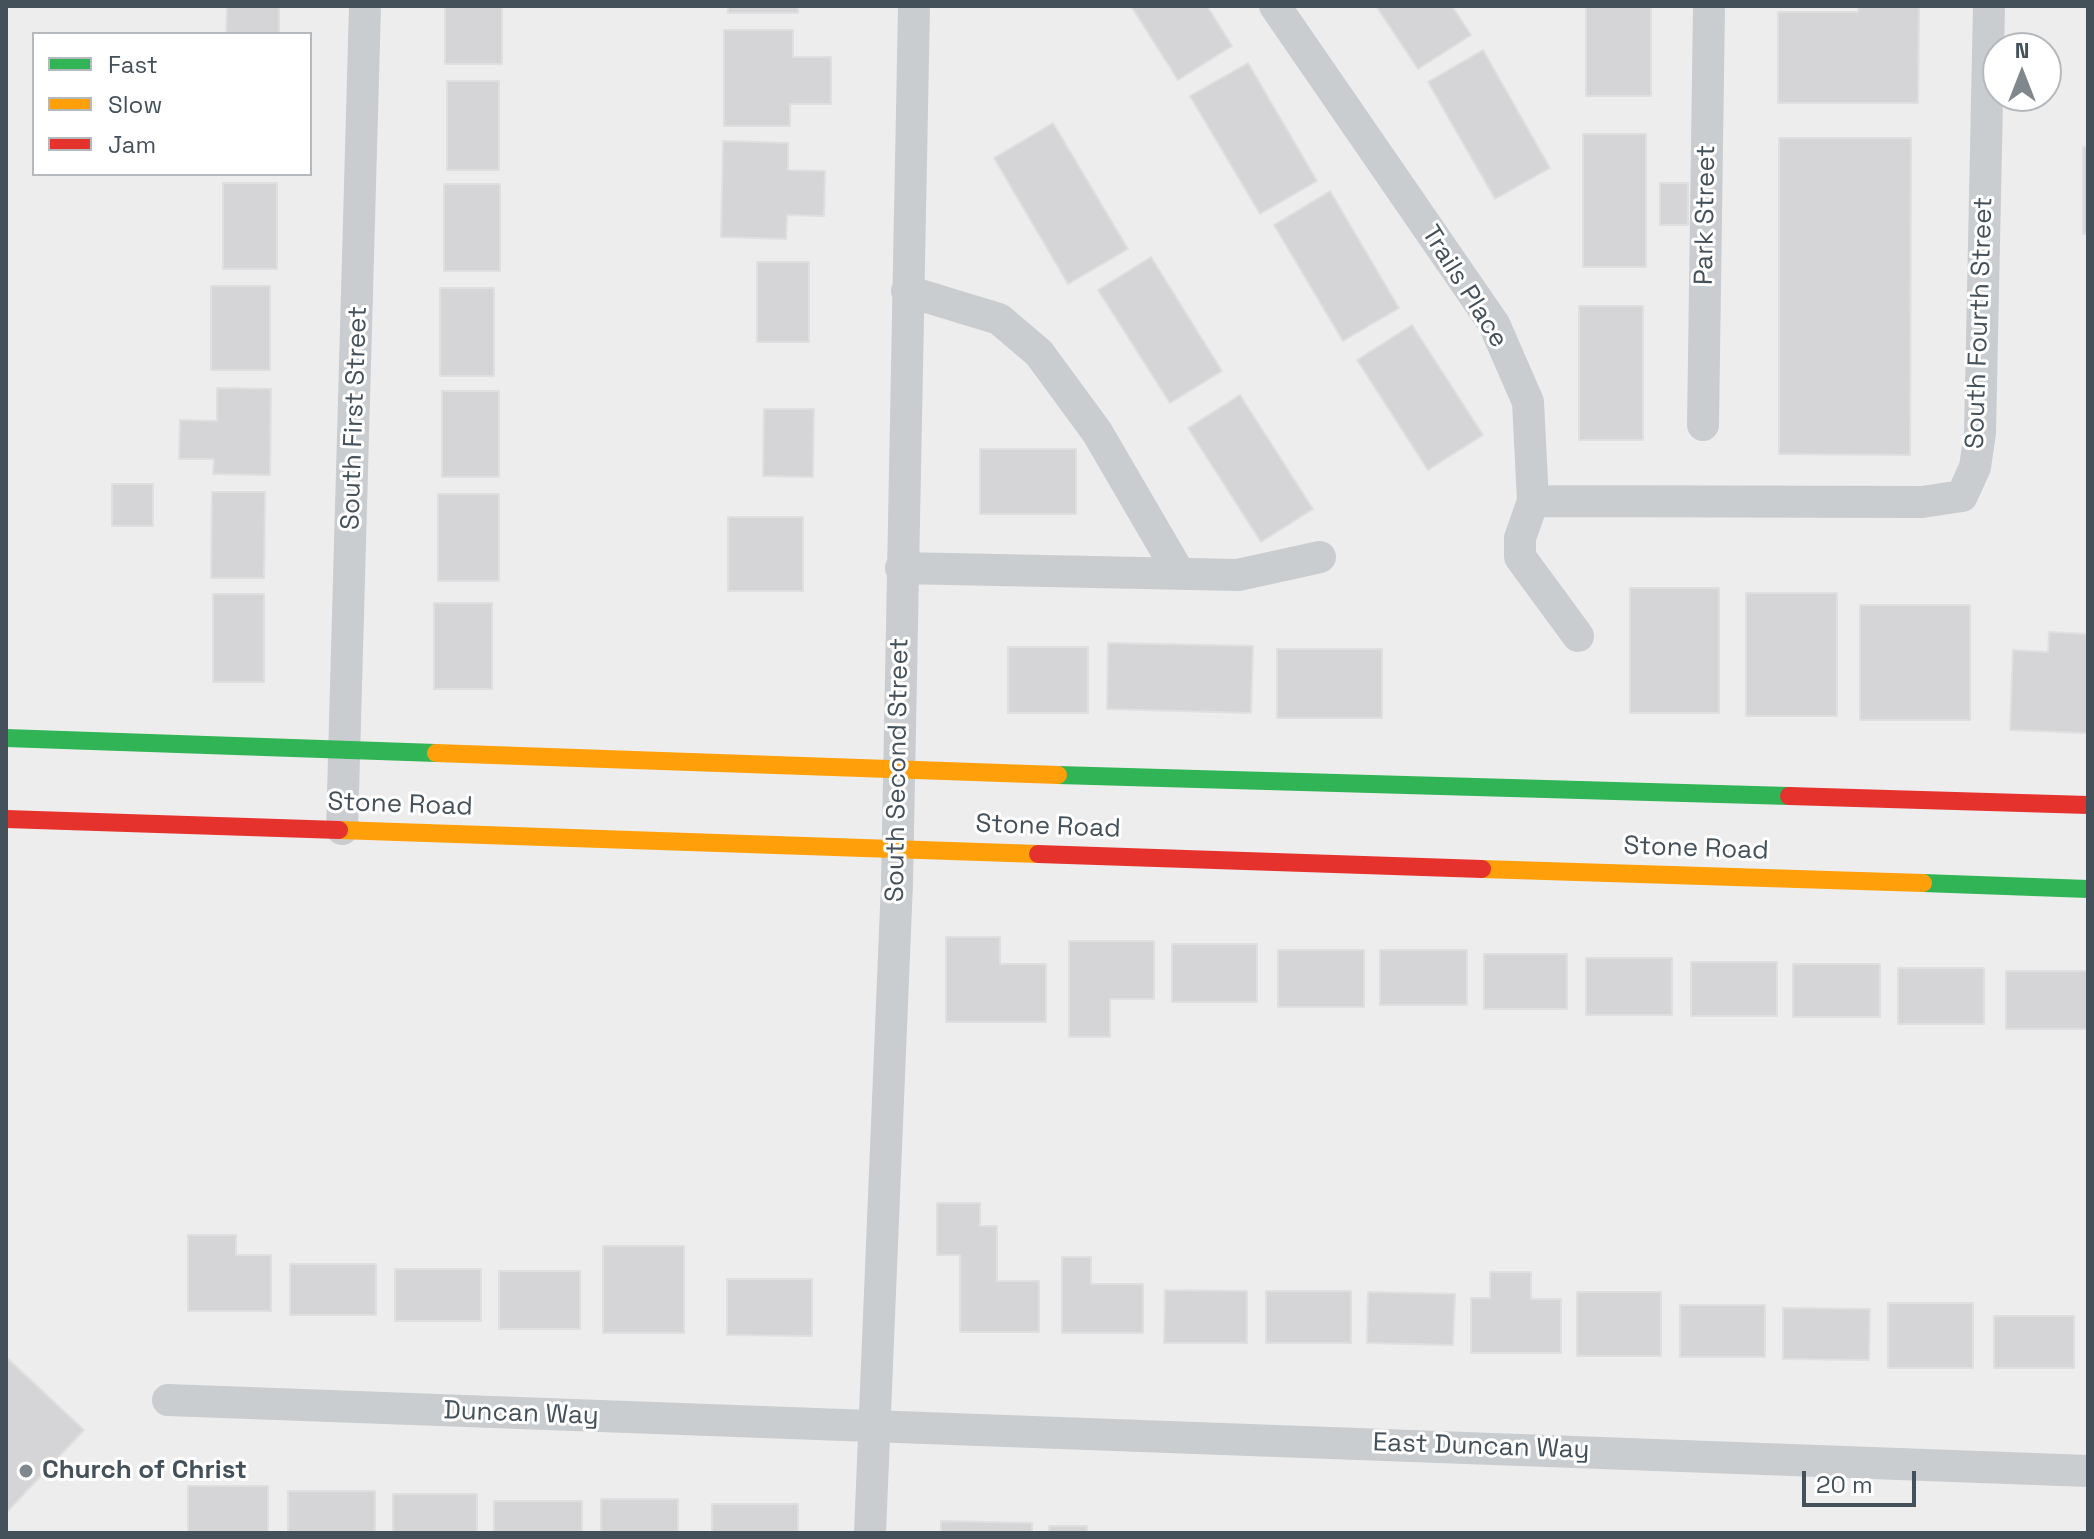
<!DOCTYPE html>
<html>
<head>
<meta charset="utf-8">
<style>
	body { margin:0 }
	#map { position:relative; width:2094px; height:1539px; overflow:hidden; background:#eeeded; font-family:"Space Grotesk",sans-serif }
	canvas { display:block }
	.frame { position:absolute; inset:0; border:8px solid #44515a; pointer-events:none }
	.legend { position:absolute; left:32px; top:32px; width:280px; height:144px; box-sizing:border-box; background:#fff; border:2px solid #b4b9bd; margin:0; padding:10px 14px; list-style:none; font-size:24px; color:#44515a }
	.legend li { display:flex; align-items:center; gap:16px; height:40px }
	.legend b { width:40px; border:2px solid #b4b9bd }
	.north { position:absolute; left:1982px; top:32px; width:80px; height:80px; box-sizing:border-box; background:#fff; border:2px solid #b4b9bd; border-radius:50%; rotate:0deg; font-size:22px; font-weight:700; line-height:32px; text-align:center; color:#44515a }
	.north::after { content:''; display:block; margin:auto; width:28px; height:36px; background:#80888d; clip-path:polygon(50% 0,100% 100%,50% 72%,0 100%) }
	.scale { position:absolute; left:1802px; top:1471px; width:114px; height:36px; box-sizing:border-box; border:4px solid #44515a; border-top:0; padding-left:10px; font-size:24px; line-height:28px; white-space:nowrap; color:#44515a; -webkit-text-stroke:6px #fff; paint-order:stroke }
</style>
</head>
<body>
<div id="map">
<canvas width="2094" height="1539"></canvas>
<div class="frame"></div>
<ul class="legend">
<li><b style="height:10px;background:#30b455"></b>Fast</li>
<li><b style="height:10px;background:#ff9f0a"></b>Slow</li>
<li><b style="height:10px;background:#e5322d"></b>Jam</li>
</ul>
<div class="north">N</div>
<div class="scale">20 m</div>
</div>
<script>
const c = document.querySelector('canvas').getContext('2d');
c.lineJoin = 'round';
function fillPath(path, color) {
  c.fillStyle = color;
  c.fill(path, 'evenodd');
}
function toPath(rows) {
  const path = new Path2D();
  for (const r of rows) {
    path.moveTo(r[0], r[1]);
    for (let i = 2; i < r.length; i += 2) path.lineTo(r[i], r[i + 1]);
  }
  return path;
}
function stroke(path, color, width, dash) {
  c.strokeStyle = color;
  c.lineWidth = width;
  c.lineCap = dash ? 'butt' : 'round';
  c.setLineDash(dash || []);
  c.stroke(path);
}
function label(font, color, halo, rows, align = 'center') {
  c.font = font + ' "Space Grotesk",sans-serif';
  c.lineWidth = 6;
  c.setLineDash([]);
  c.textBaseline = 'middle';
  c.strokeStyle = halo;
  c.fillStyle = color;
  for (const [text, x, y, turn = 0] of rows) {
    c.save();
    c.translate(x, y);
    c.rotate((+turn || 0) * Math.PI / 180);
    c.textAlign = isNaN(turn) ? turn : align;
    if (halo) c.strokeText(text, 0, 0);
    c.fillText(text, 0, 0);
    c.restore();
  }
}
const building = toPath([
	[227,6,279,6,279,34,226,34,227,6],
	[445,6,502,6,502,64,445,64,445,6],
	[728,6,798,6,798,13,728,13,728,6],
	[1131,6,1207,6,1232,46,1178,80,1131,6],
	[1376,6,1452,6,1471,35,1418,69,1376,6],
	[1586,6,1651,6,1651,96,1586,96,1586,6],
	[1858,6,1919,6,1918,103,1778,103,1778,12,1858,12,1858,6],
	[724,30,793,30,793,57,831,57,831,104,790,104,790,126,724,126,724,30],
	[1483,50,1550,168,1495,199,1428,82,1483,50],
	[1248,63,1317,181,1260,214,1190,96,1248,63],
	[447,81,499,81,499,170,447,170,447,81],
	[1053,123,1128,249,1068,284,994,158,1053,123],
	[1583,134,1646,134,1646,267,1583,267,1583,134],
	[1779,138,1911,138,1910,455,1779,454,1779,138],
	[723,141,788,143,788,170,825,171,824,216,787,215,786,239,721,237,723,141],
	[2083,147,2088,147,2088,234,2083,234,2083,147],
	[223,183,277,183,277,269,223,269,223,183],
	[1660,183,1688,183,1688,225,1660,225,1660,183],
	[444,184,500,184,500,271,444,271,444,184],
	[1330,191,1399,308,1343,341,1274,225,1330,191],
	[1151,257,1222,371,1170,403,1098,290,1151,257],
	[757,262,809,262,809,342,757,342,757,262],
	[211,286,270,286,270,370,211,370,211,286],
	[440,288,494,288,494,376,440,376,440,288],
	[1579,306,1643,306,1643,440,1579,440,1579,306],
	[1412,325,1483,435,1428,470,1357,360,1412,325],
	[217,388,271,389,270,475,213,474,214,459,179,459,180,420,217,421,217,388],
	[442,391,499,391,499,477,442,477,442,391],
	[1240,395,1313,509,1261,542,1188,428,1240,395],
	[764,409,814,409,813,477,763,476,764,409],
	[980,449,1076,449,1076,514,980,514,980,449],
	[112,484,153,484,153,526,112,526,112,484],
	[212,492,265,492,264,578,211,578,212,492],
	[438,494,499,494,499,581,438,581,438,494],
	[728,517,803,517,803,591,728,591,728,517],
	[1630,588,1719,588,1719,713,1630,713,1630,588],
	[1746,593,1837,593,1837,716,1746,716,1746,593],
	[213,594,264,594,264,682,213,682,213,594],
	[434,603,492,603,492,689,434,689,434,603],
	[1860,605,1970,605,1970,720,1860,720,1860,605],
	[2049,632,2088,634,2088,733,2010,730,2013,650,2048,652,2049,632],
	[1108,643,1253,646,1251,713,1107,709,1108,643],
	[1008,647,1088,647,1088,713,1008,713,1008,647],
	[1277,649,1382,649,1382,718,1277,718,1277,649],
	[946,937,1000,937,1000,964,1046,964,1046,1022,946,1022,946,937],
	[1069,941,1154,941,1154,999,1110,999,1110,1037,1069,1037,1069,941],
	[1172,944,1257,944,1257,1002,1172,1002,1172,944],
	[1278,950,1364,950,1364,1007,1278,1007,1278,950],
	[1380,950,1467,950,1467,1005,1380,1005,1380,950],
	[1484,954,1567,954,1567,1009,1484,1009,1484,954],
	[1586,958,1672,958,1672,1015,1586,1015,1586,958],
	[1691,962,1777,962,1777,1016,1691,1016,1691,962],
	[1793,964,1880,964,1880,1017,1793,1017,1793,964],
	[1898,968,1984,968,1984,1024,1898,1024,1898,968],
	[2006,971,2088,971,2088,1029,2006,1029,2006,971],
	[937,1203,980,1203,980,1226,997,1226,997,1281,1039,1281,1039,1332,960,1332,960,1255,937,1255,937,1203],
	[188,1235,236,1235,236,1255,271,1255,271,1311,188,1311,188,1235],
	[603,1246,684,1246,684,1333,603,1333,603,1246],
	[1062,1257,1091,1257,1091,1284,1143,1284,1143,1333,1062,1333,1062,1257],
	[290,1264,376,1264,376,1315,290,1315,290,1264],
	[395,1269,481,1269,481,1321,395,1321,395,1269],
	[499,1271,580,1271,580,1329,499,1329,499,1271],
	[1490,1272,1531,1272,1531,1299,1561,1299,1561,1353,1471,1353,1471,1298,1490,1298,1490,1272],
	[727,1279,812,1279,812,1336,727,1335,727,1279],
	[1165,1290,1247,1291,1247,1343,1164,1343,1165,1290],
	[1266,1291,1351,1291,1351,1343,1266,1343,1266,1291],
	[1368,1292,1455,1294,1453,1345,1367,1343,1368,1292],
	[1577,1292,1661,1292,1661,1356,1577,1356,1577,1292],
	[1888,1303,1973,1303,1973,1368,1888,1368,1888,1303],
	[1680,1305,1765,1305,1765,1357,1680,1357,1680,1305],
	[1783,1308,1870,1309,1869,1360,1783,1359,1783,1308],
	[1994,1316,2074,1316,2074,1368,1994,1368,1994,1316],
	[6,1357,84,1430,6,1513,6,1357],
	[188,1486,268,1486,268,1533,188,1533,188,1486],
	[288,1491,375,1491,375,1533,288,1533,288,1491],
	[393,1494,477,1494,477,1533,393,1533,393,1494],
	[601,1499,678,1499,678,1533,601,1533,601,1499],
	[494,1501,582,1501,582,1533,494,1533,494,1501],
	[712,1504,798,1504,798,1533,712,1533,712,1504],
	[941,1521,1032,1523,1032,1533,941,1533,941,1521],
	[1049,1526,1087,1526,1087,1533,1049,1533,1049,1526]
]);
const street = toPath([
	[1275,6,1494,324,1528,402,1533,501,1520,538,1520,557,1578,636],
	[907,291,999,319,1039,353,1097,432,1178,571],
	[1703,425,1709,6],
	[1533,501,1922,502,1962,496,1975,467,1980,433,1989,6],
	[901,568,1238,575,1320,557],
	[342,829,365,6],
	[168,1400,2088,1471],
	[870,1533,897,883,914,6]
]);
const fast = toPath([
	[6,738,436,753],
	[1058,775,1789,796],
	[1923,883,2088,889]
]);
const slow = toPath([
	[436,753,1058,775],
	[339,830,1038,854],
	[1482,869,1923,883]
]);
const jam = toPath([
	[1789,796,2088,805],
	[6,819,339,830],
	[1038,854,1482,869]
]);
const markers = [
	[26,1471,8,"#80888d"]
];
const streetNames = [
	["Park Street",1706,215,-89],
	["Trails Place",1464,287,58],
	["South Fourth Street",1980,323,-88],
	["South First Street",355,418,-88],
	["South Second Street",898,770,-89],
	["Stone Road",400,805,2],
	["Stone Road",1048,827,2],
	["Stone Road",1696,849,2],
	["Duncan Way",521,1414,2],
	["East Duncan Way",1481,1447,2]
];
const poiNames = [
	["Church of Christ",42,1471]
];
fillPath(building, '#d5d5d7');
stroke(building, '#dfdfe0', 2);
stroke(street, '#c9cdcf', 32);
stroke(fast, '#30b455', 18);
stroke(slow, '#ff9f0a', 18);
stroke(jam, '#e5322d', 18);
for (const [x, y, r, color] of markers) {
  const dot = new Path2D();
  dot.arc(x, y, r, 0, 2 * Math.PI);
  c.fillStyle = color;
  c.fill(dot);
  stroke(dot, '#fff', 3);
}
label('26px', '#44515a', '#fff', streetNames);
label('bold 26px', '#44515a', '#fff', poiNames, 'left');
</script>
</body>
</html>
